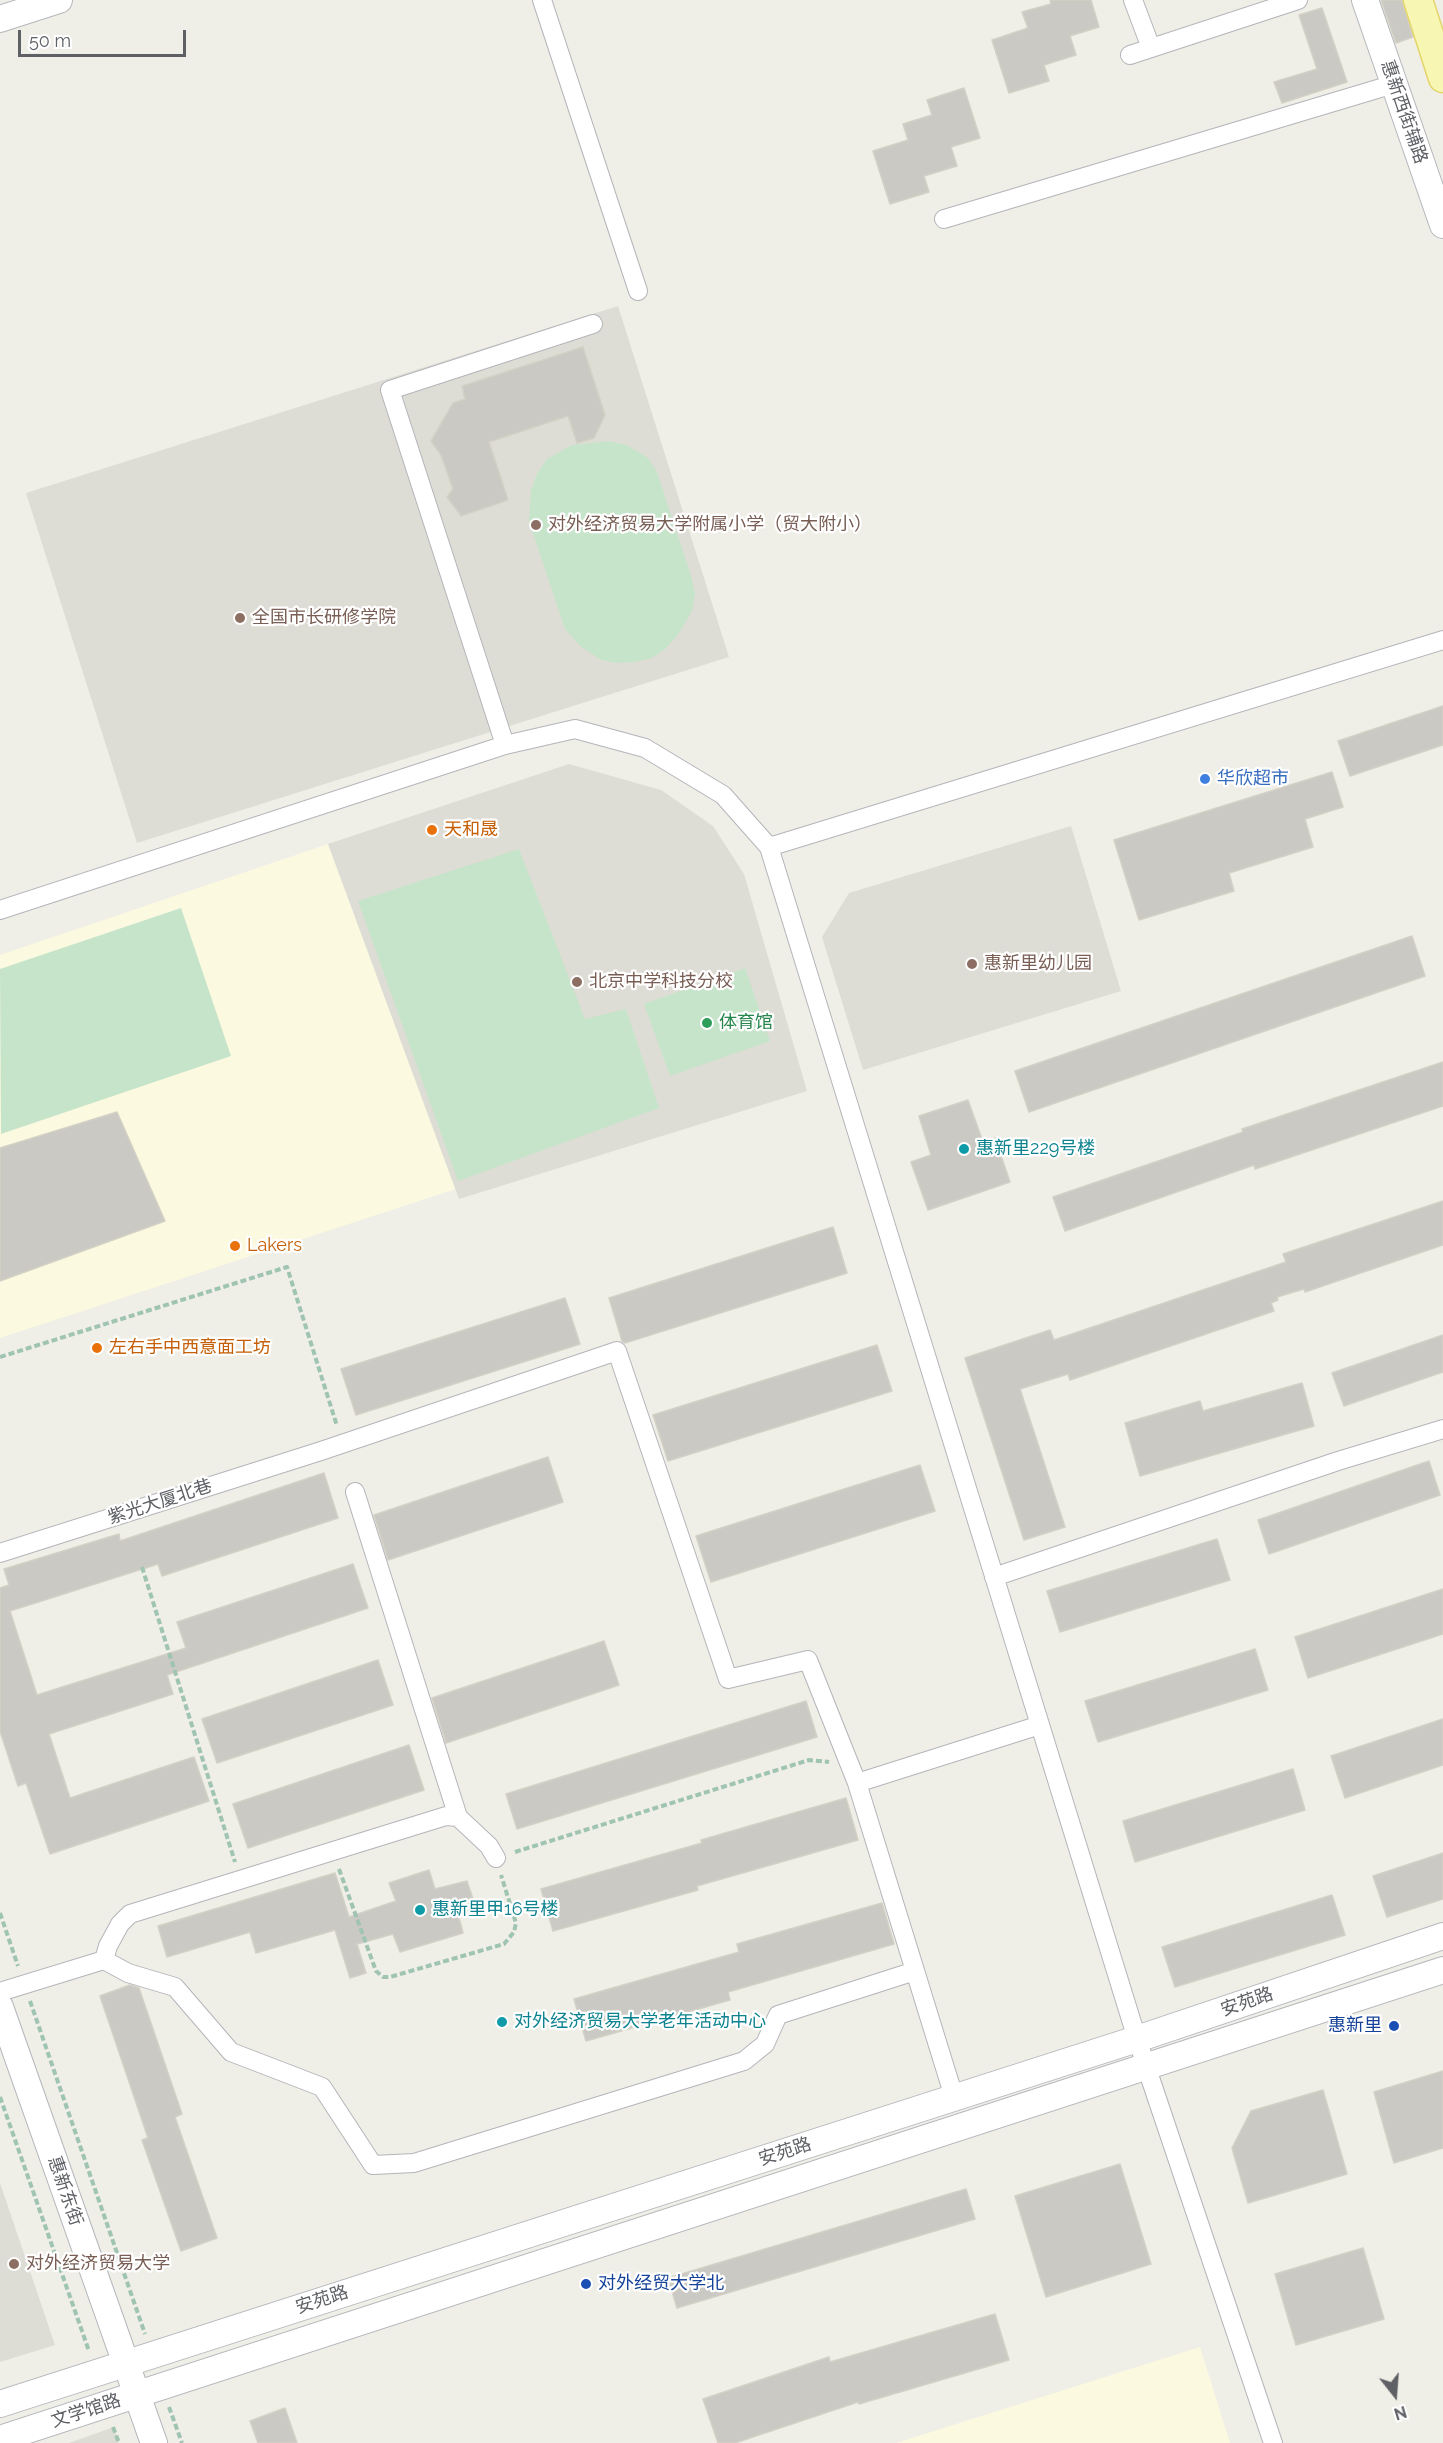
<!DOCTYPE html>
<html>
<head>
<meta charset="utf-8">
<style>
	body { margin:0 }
	#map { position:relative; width:1443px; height:2443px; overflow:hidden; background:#efeee7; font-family:Raleway,sans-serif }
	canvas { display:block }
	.north { position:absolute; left:1365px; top:2365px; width:60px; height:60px; -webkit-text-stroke:4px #fff; paint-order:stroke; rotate:163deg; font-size:16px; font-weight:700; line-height:24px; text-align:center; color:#5e6065 }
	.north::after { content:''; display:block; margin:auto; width:21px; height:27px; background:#5e6065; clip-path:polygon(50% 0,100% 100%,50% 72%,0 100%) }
	.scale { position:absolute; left:18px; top:30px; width:168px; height:27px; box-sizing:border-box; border:3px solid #5e6065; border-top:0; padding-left:8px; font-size:18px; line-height:21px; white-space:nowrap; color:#5e6065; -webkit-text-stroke:4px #fff; paint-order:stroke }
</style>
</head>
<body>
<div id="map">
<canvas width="1443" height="2443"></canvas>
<div class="north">N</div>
<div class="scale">50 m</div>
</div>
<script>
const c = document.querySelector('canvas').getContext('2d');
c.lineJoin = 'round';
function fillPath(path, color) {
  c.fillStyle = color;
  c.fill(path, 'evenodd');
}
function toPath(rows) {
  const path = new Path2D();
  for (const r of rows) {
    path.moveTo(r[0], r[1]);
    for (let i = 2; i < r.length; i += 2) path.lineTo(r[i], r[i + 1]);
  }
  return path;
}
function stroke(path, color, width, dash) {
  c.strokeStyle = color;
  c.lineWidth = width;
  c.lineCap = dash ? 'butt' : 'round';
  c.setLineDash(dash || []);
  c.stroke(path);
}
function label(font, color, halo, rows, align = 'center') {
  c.font = font + ' Raleway,"Noto Sans SC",sans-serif';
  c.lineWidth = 4.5;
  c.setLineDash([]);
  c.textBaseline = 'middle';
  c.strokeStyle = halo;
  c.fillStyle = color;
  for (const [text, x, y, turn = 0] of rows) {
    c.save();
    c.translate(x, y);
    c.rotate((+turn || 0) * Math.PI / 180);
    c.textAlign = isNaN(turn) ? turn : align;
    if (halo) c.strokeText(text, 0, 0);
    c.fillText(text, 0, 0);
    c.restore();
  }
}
const commercial = toPath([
	[328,844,456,1189,0,1338,0,955],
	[1200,2347,1230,2443,896,2443]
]);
const education = toPath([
	[618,306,729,657,137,843,26,493],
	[569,764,661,790,713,826,744,874,807,1091,459,1199,328,844],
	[1071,826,1121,991,863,1070,822,937,849,893],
	[0,2183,55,2345,0,2362],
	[114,2427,119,2443,69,2443]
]);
const green = toPath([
	[609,441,627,445,648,458,657,472,692,579,695,594,692,611,677,636,665,649,652,658,634,662,616,663,601,660,580,646,565,629,529,521,531,490,537,474,547,459,572,445],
	[519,849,585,1019,626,1009,659,1108,458,1181,358,901],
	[181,908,231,1056,1,1134,0,969],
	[745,968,770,1041,670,1076,644,1004]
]);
const building = toPath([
	[1050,0,1091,0,1099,27,1070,36,1076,55,1044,65,1049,81,1009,93,992,40,1028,28,1022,12,1051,4,1050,0],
	[1381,0,1402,0,1413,37,1396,43,1381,0],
	[1322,8,1347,82,1282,103,1274,82,1317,69,1299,15,1322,8],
	[964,88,980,138,951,147,957,166,924,176,929,192,890,204,873,151,908,140,903,124,932,115,927,100,964,88],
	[583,347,605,415,594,438,577,443,568,416,489,442,508,500,461,516,447,497,453,489,441,455,431,441,453,403,465,399,462,386,583,347],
	[1443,706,1443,745,1350,776,1338,741,1443,706],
	[1332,772,1343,807,1305,819,1313,847,1229,873,1234,891,1139,920,1114,840,1332,772],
	[1412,936,1425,976,1029,1112,1015,1071,1412,936],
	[1443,1062,1443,1106,1255,1169,1254,1165,1065,1231,1053,1197,1243,1132,1242,1129,1443,1062],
	[968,1100,983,1142,995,1138,1010,1182,928,1210,911,1162,931,1155,919,1116,968,1100],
	[117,1112,165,1221,0,1281,0,1148,117,1112],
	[1443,1201,1443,1245,1305,1292,1304,1289,1277,1297,1278,1300,1271,1303,1274,1311,1070,1380,1068,1374,1020,1389,1065,1527,1024,1540,965,1358,1050,1330,1054,1340,1286,1262,1283,1254,1443,1201],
	[833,1227,847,1273,625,1343,622,1341,609,1298,833,1227],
	[565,1298,580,1344,356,1415,341,1369,565,1298],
	[1443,1335,1443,1372,1344,1406,1332,1373,1443,1335],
	[877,1345,892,1391,668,1461,653,1415,877,1345],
	[1302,1383,1314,1426,1140,1476,1125,1423,1200,1401,1203,1411,1302,1383],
	[548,1457,563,1502,388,1560,374,1515,548,1457],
	[1429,1461,1440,1495,1269,1554,1258,1520,1429,1461],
	[920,1465,935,1511,711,1582,696,1536,920,1465],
	[324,1473,338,1518,162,1576,158,1564,10,1611,37,1695,186,1648,177,1622,353,1564,368,1608,167,1675,173,1694,49,1734,70,1798,194,1757,209,1801,50,1854,26,1783,18,1786,0,1731,0,1588,9,1585,4,1569,119,1534,120,1541,324,1473],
	[1217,1539,1230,1580,1060,1632,1047,1591,1217,1539],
	[1443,1589,1443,1634,1308,1678,1295,1637,1443,1589],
	[604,1641,619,1685,446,1743,432,1698,604,1641],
	[1255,1649,1268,1690,1098,1742,1085,1701,1255,1649],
	[378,1660,393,1705,217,1763,202,1719,378,1660],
	[806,1701,817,1737,517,1829,506,1794,806,1701],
	[1443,1719,1443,1765,1345,1798,1331,1756,1443,1719],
	[409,1745,424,1790,248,1848,233,1804,409,1745],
	[1293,1769,1305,1810,1135,1862,1123,1821,1293,1769],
	[846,1798,858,1840,697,1886,698,1890,553,1931,541,1889,702,1843,701,1840,846,1798],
	[1443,1853,1443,1899,1387,1917,1373,1876,1443,1853],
	[429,1870,435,1889,467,1881,476,1908,458,1914,463,1933,400,1952,393,1934,357,1944,366,1973,350,1978,335,1930,256,1953,250,1932,167,1957,158,1926,335,1873,349,1917,396,1901,389,1883,429,1870],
	[1332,1895,1345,1935,1175,1987,1162,1947,1332,1895],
	[882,1903,894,1944,728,1992,730,2000,586,2041,574,1999,739,1952,737,1944,882,1903],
	[130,1985,139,1988,182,2114,175,2117,217,2238,181,2251,142,2140,148,2138,100,1996,130,1985],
	[1443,2071,1443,2148,1394,2163,1374,2092,1443,2071],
	[1323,2090,1347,2174,1248,2203,1232,2148,1251,2111,1323,2090],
	[1120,2164,1151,2264,1046,2297,1015,2196,1120,2164],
	[966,2189,975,2219,677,2308,668,2278,966,2189],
	[1363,2248,1384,2319,1296,2345,1275,2274,1363,2248],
	[995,2314,1009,2360,859,2404,858,2402,735,2443,718,2443,703,2399,829,2357,830,2362,995,2314],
	[285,2408,297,2443,258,2443,250,2421,285,2408]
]);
const path = toPath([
	[0,1357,287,1267,337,1426],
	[142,1567,235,1862],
	[515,1852,809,1760,829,1762],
	[339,1869,376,1971,383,1977,390,1977,504,1944,514,1932,516,1923,501,1875],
	[0,1913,18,1966],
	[30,2001,145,2334],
	[0,2097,89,2351],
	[169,2407,182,2443],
	[113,2427,119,2443]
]);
const street = toPath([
	[542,0,638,291],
	[1133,0,1151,48],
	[1130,55,1298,0],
	[944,219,1394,84],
	[505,745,390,390,593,324],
	[769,847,1443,640],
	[0,910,505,745,575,729,645,748,723,795,769,847,1137,2039,1273,2443],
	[355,1492,458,1817],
	[0,1553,321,1451,617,1351,728,1679,808,1660,857,1783],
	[994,1577,1338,1461,1443,1429],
	[104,1960,128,1973,175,1987,231,2052,322,2087,373,2165,414,2163,744,2061,765,2044,778,2015,915,1971],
	[0,1992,104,1960,108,1946,120,1924,130,1914,446,1816,458,1817,489,1846,496,1858],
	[954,2097,857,1783,1040,1725]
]);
const secondary = toPath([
	[1365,0,1443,225],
	[0,19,59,0],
	[0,2007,154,2443],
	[0,2404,1137,2039,1443,1936],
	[0,2439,1443,1970]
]);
const primary = toPath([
	[1418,0,1443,78]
]);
const markers = [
	[536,525,6,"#8d6e63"],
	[240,618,6,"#8d6e63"],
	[1205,779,6,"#3f7fe0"],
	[432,830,6,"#e8710a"],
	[972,964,6,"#8d6e63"],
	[577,982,6,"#8d6e63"],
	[707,1023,6,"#2e9e5b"],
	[964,1149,6,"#0f9aa8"],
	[235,1246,6,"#e8710a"],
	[97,1348,6,"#e8710a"],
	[420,1910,6,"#0f9aa8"],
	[502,2022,6,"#0f9aa8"],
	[1394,2026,6,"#1a4fb4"],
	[14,2264,6,"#8d6e63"],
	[586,2284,6,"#1a4fb4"]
];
const streetNames = [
	["惠新西街辅路",1404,112,71],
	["紫光大厦北巷",160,1502,-18],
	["安苑路",1247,2002,-19],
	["安苑路",785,2152,-18],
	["惠新东街",65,2191,71],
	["安苑路",322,2300,-18],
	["文学馆路",86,2411,-18]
];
const educationNames = [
	["对外经济贸易大学附属小学（贸大附小）",548,525],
	["全国市长研修学院",252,618],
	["惠新里幼儿园",984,964],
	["北京中学科技分校",589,982],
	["对外经济贸易大学",26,2264]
];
const shopNames = [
	["华欣超市",1217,779]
];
const foodNames = [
	["天和晟",444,830],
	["Lakers",247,1246],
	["左右手中西意面工坊",109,1348]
];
const leisureNames = [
	["体育馆",719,1023]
];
const cultureNames = [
	["惠新里229号楼",976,1149],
	["惠新里甲16号楼",432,1910],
	["对外经济贸易大学老年活动中心",514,2022]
];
const transitNames = [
	["惠新里",1382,2026],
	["对外经贸大学北",598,2284,"left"]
];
fillPath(commercial, '#fbf9e0');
fillPath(education, '#deddd5');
fillPath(green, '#c6e4ca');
fillPath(building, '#cac9c3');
stroke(building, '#d3d1c5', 1.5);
stroke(street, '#b4b5ba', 20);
stroke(secondary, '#b5b7bc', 28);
stroke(primary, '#e4d56b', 31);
stroke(path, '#9fc4b0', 4, [6, 3]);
stroke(street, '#fff', 18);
stroke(secondary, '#fff', 26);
stroke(primary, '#f7f7b3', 28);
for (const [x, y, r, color] of markers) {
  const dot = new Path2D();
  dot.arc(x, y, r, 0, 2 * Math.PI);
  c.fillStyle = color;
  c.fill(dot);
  stroke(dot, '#fff', 2);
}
label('18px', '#5e6065', '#fff', streetNames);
label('18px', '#785e54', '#fff', educationNames, 'left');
label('18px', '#366cbe', '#fff', shopNames, 'left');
label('18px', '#c56008', '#fff', foodNames, 'left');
label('18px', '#27864d', '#fff', leisureNames, 'left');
label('18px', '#0d838f', '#fff', cultureNames, 'left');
label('18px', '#164399', '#fff', transitNames, 'right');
</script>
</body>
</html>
